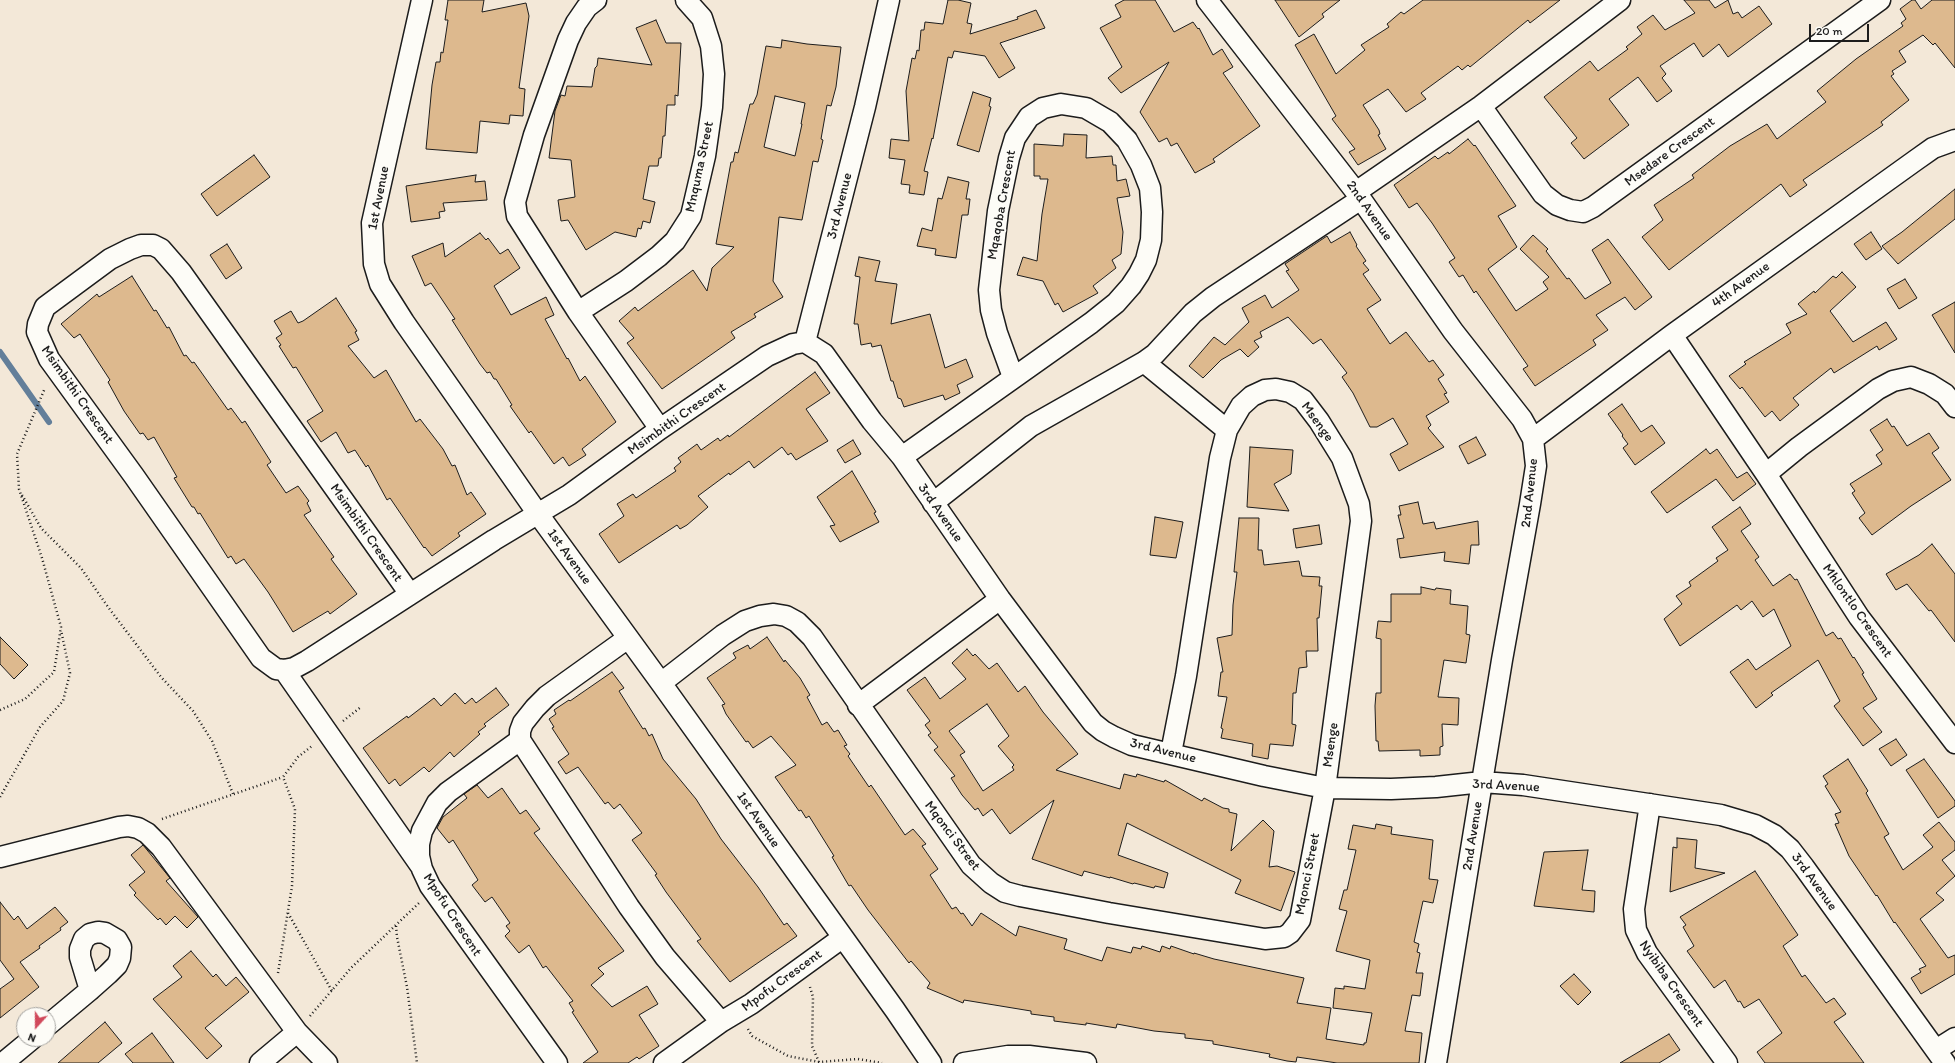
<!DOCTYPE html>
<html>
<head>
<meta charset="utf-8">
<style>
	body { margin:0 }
	#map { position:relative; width:1955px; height:1063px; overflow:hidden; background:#f3e8d8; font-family:Itim,sans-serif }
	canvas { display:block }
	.north { position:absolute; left:16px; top:1007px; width:40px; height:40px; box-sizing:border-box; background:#fdfcf7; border:1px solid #a3a29f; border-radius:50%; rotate:201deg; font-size:11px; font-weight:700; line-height:16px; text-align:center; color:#1c1c1c }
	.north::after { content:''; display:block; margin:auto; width:14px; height:18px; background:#d1495b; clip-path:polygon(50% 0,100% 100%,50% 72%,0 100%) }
	.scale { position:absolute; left:1809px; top:24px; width:60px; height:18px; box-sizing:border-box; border:2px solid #1c1c1c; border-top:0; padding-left:5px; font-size:12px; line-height:14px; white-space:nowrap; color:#1c1c1c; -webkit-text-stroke:3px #fdfcf7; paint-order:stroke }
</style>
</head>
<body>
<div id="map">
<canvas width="1955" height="1063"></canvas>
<div class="north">N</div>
<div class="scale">20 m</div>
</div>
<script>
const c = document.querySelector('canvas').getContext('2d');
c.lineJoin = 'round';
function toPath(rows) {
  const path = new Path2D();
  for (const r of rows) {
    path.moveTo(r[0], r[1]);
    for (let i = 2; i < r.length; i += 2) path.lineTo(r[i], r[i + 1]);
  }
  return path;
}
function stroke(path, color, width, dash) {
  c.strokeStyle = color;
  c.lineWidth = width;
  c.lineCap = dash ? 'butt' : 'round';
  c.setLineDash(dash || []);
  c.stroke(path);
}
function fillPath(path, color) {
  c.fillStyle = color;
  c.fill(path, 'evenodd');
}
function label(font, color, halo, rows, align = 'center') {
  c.font = font + ' Itim,sans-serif';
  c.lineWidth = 4;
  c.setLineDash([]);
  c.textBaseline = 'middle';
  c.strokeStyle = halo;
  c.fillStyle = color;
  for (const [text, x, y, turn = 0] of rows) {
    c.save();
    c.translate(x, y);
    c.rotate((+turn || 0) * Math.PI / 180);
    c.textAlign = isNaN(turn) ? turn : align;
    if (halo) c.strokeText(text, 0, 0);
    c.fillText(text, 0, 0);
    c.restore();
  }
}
const stream = toPath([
	[0,352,49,422]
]);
const building = toPath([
	[448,0,484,0,482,12,526,3,529,16,519,88,525,89,523,116,510,115,509,124,480,121,477,153,426,149,432,85,436,62,440,62,441,52,443,53,448,20,445,20,448,0],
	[948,0,958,0,971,3,967,23,972,24,970,34,1018,19,1017,17,1036,10,1045,28,1000,43,1015,68,999,78,985,56,954,51,952,58,948,57,933,139,932,138,924,171,928,172,924,195,909,193,910,185,901,184,905,160,889,158,891,139,909,141,906,91,912,58,915,59,917,50,919,51,921,30,924,30,925,22,943,24,948,0],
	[1124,0,1155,0,1174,32,1193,22,1198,29,1199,28,1213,55,1222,49,1233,67,1223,73,1260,126,1213,159,1215,162,1195,173,1177,143,1171,146,1167,138,1159,142,1140,112,1169,62,1121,93,1108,78,1122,67,1100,28,1121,17,1115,5,1124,0],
	[1275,0,1340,0,1322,14,1324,17,1299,37,1275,0],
	[1423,0,1560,0,1530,23,1528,20,1470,67,1468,65,1462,70,1458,66,1421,93,1426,99,1406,112,1388,89,1363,105,1379,130,1380,134,1378,135,1386,149,1358,165,1349,152,1355,149,1332,119,1336,116,1295,45,1314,34,1336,74,1365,50,1361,45,1389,27,1387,24,1401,12,1404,14,1423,0],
	[1684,0,1709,0,1715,8,1728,0,1733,14,1738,12,1742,18,1759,6,1772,24,1728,57,1719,44,1703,57,1694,43,1660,66,1666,74,1662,78,1672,91,1657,102,1638,77,1609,99,1629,125,1584,159,1571,143,1577,138,1544,97,1590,61,1598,71,1628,49,1626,47,1642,34,1637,27,1653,15,1665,30,1695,13,1684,0],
	[1912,0,1915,0,1921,9,1932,0,1955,0,1955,68,1935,43,1933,45,1923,35,1899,51,1906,62,1892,71,1894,74,1891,76,1909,100,1881,122,1883,125,1803,180,1807,185,1790,197,1781,184,1669,270,1642,237,1663,220,1654,205,1694,178,1692,175,1730,146,1767,124,1777,139,1826,102,1817,91,1856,59,1903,26,1901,23,1906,19,1900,9,1912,0],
	[656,20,666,43,681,43,678,96,675,95,675,105,667,105,665,136,663,136,661,158,659,158,658,166,649,166,643,199,655,202,650,223,643,221,641,229,638,228,636,237,615,232,586,250,568,220,561,221,558,200,575,197,571,160,549,158,555,111,561,95,565,96,567,86,592,87,595,68,597,66,598,58,652,65,636,28,656,20],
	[782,40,807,44,841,47,836,87,831,106,827,105,821,139,823,140,818,162,813,161,802,220,779,217,773,281,783,297,754,314,756,317,731,332,735,338,662,389,627,343,634,338,619,321,635,307,638,311,693,270,707,291,712,268,734,247,716,244,731,162,733,162,735,152,738,153,750,104,753,104,757,95,766,46,781,48,782,40],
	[775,96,805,103,801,124,802,124,795,156,764,147,775,96],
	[973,92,991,98,989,106,991,107,979,152,957,145,973,92],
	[1064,134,1087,135,1086,158,1112,156,1113,165,1116,165,1117,181,1126,179,1130,196,1117,198,1123,232,1121,254,1112,260,1116,268,1093,286,1098,293,1063,312,1058,303,1055,305,1043,281,1017,275,1023,257,1037,261,1042,214,1048,179,1040,179,1040,176,1034,176,1034,144,1063,146,1064,134],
	[1468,139,1474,146,1475,145,1516,206,1498,216,1517,247,1488,269,1516,311,1548,289,1543,282,1549,277,1520,249,1533,235,1548,249,1546,251,1567,279,1569,278,1585,299,1611,283,1592,250,1608,239,1652,297,1635,310,1625,297,1596,315,1608,330,1593,340,1596,345,1535,386,1523,369,1528,366,1476,291,1474,293,1463,275,1459,277,1449,262,1455,258,1432,223,1417,203,1409,208,1394,185,1435,156,1438,159,1448,152,1449,154,1468,139],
	[254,155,270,177,217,216,201,194,254,155],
	[476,175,475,182,485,181,487,200,443,203,445,211,439,212,440,218,411,222,406,186,476,175],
	[948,177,969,182,966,199,970,199,968,215,962,215,956,258,935,255,936,249,917,246,922,228,932,231,938,198,942,199,948,177],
	[1955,189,1955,219,1898,264,1882,246,1902,232,1955,189],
	[1350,232,1357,245,1356,246,1366,261,1363,263,1369,270,1363,274,1381,300,1367,309,1390,344,1406,332,1429,362,1433,360,1444,375,1438,379,1447,393,1444,394,1449,402,1426,416,1431,425,1428,428,1444,447,1399,471,1390,454,1408,444,1393,418,1377,427,1370,427,1353,393,1342,377,1347,373,1321,339,1313,344,1288,317,1260,332,1262,337,1254,341,1259,347,1248,357,1240,349,1221,360,1203,378,1189,366,1214,337,1225,345,1249,322,1242,308,1265,295,1272,308,1299,290,1286,271,1289,270,1285,264,1327,236,1331,243,1350,232],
	[1871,232,1882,249,1866,260,1854,244,1871,232],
	[480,233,486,240,488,238,500,254,508,249,520,268,494,286,511,315,546,297,554,315,545,319,567,359,568,358,580,381,585,376,616,422,582,449,586,455,569,466,563,457,554,464,531,431,529,433,510,406,512,405,496,379,494,379,490,372,487,373,480,364,452,320,455,319,431,283,425,286,412,256,443,243,445,257,480,233],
	[227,244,242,268,226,279,210,255,227,244],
	[859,257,880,261,875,281,897,284,891,324,930,314,945,368,966,359,973,377,957,385,960,393,945,400,943,395,904,407,901,399,898,398,893,381,891,381,881,345,872,347,871,343,861,345,858,324,854,324,860,277,855,276,859,257],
	[1842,272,1856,287,1830,311,1853,342,1886,322,1897,339,1879,350,1877,346,1834,373,1831,368,1793,398,1799,405,1780,421,1772,411,1765,417,1742,387,1740,389,1729,376,1746,364,1744,362,1791,333,1786,324,1807,314,1798,304,1814,291,1815,293,1833,276,1836,278,1842,272],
	[132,276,154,311,156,310,167,328,169,327,184,356,186,355,192,363,194,362,228,410,231,408,242,423,245,421,271,462,267,465,286,493,298,486,309,501,307,503,311,511,304,515,334,557,331,559,357,594,330,614,328,611,293,632,268,592,244,559,236,564,231,556,228,558,200,513,198,514,194,507,192,507,174,478,177,477,154,437,148,440,143,433,140,434,124,411,108,382,110,380,80,334,74,338,61,324,97,294,99,297,132,276],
	[1905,279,1917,298,1899,309,1887,289,1905,279],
	[336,298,357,331,355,332,359,340,348,346,374,378,386,370,416,422,420,419,443,449,452,466,455,465,467,495,471,492,486,514,458,533,460,536,432,556,425,547,424,548,390,498,387,500,368,465,366,467,355,450,348,453,336,432,321,442,307,421,323,411,296,367,293,368,279,346,281,345,276,338,282,334,274,321,291,311,298,323,303,321,336,298],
	[1955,302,1955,353,1932,315,1955,302],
	[815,372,830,393,806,409,828,441,796,460,791,453,788,455,782,447,754,468,749,461,730,475,729,473,698,496,708,507,687,525,680,529,677,525,619,563,599,534,624,516,617,504,633,494,636,498,676,471,674,468,681,462,678,458,697,444,701,450,718,438,720,441,728,435,729,437,815,372],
	[1622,404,1641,432,1652,425,1665,443,1635,465,1623,448,1628,444,1622,436,1623,435,1608,414,1622,404],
	[1887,419,1892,427,1894,426,1907,446,1929,433,1939,448,1932,453,1951,480,1911,506,1872,535,1859,518,1865,513,1852,493,1855,491,1850,484,1882,464,1876,455,1883,450,1870,430,1887,419],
	[1476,437,1486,455,1468,464,1459,446,1476,437],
	[853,440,861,454,845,463,837,450,853,440],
	[1250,447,1293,450,1291,474,1274,484,1289,511,1247,507,1250,447],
	[1706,449,1710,454,1717,449,1737,478,1747,472,1756,484,1733,501,1716,479,1667,513,1651,492,1706,449],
	[852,471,876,512,874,513,879,522,840,542,830,526,835,525,817,497,852,471],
	[1418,502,1423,524,1434,522,1436,529,1478,521,1479,545,1471,545,1469,564,1444,561,1445,552,1400,558,1397,539,1404,538,1398,515,1401,515,1399,506,1418,502],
	[1740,507,1751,524,1741,531,1759,557,1755,560,1773,586,1790,574,1795,580,1797,579,1826,636,1833,632,1838,639,1841,638,1853,658,1854,657,1864,673,1862,674,1877,699,1863,708,1882,732,1863,746,1834,706,1840,701,1818,660,1771,693,1773,695,1756,708,1730,672,1748,659,1756,670,1791,646,1774,609,1763,617,1752,601,1741,610,1737,605,1680,646,1664,619,1682,604,1676,596,1691,586,1689,582,1718,561,1716,558,1728,550,1712,527,1740,507],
	[1155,517,1183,522,1176,558,1150,555,1155,517],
	[1239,518,1259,518,1258,550,1262,550,1264,565,1299,561,1302,576,1320,577,1319,586,1322,586,1319,618,1317,618,1318,651,1306,651,1307,667,1299,668,1296,693,1293,693,1292,724,1296,725,1293,746,1270,744,1268,759,1252,756,1253,744,1221,738,1223,729,1221,728,1227,697,1218,696,1221,672,1223,672,1217,638,1232,635,1233,605,1237,572,1234,572,1239,518],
	[1319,525,1322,544,1296,548,1293,529,1319,525],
	[1932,544,1955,574,1955,642,1931,610,1929,611,1907,584,1896,590,1886,574,1919,555,1932,544],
	[1421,587,1435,590,1436,588,1451,590,1450,604,1468,606,1466,634,1470,635,1466,663,1444,660,1438,697,1459,698,1458,725,1442,724,1443,746,1440,747,1440,755,1420,756,1420,750,1379,751,1378,741,1376,741,1375,706,1376,693,1381,693,1381,639,1376,638,1378,621,1391,622,1391,594,1421,594,1421,587],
	[0,637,28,665,14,679,0,664,0,637],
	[767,637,784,662,785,660,800,678,810,695,807,697,822,725,827,722,834,732,838,730,847,745,844,746,850,754,848,756,869,787,871,785,905,835,913,829,926,844,922,846,938,869,930,875,952,909,956,907,961,914,963,913,972,926,981,913,1016,936,1019,926,1067,939,1064,949,1102,961,1107,947,1131,953,1133,947,1141,949,1142,946,1160,952,1162,946,1170,949,1171,946,1194,954,1194,953,1214,959,1304,978,1297,1003,1331,1008,1326,1039,1364,1045,1364,1043,1366,1043,1372,1013,1333,1008,1335,988,1344,989,1344,986,1365,989,1370,960,1336,951,1347,911,1339,909,1344,890,1347,890,1356,850,1348,849,1353,825,1375,829,1376,824,1392,827,1391,834,1433,840,1429,879,1438,880,1433,903,1423,901,1414,942,1419,944,1417,952,1420,953,1416,973,1423,973,1420,996,1412,995,1405,1031,1422,1033,1419,1063,1337,1063,1297,1057,1296,1062,1287,1061,1269,1057,1270,1054,1213,1044,1213,1041,1185,1038,1185,1034,1154,1031,1117,1024,1116,1028,1086,1023,1086,1025,1054,1021,1054,1017,1031,1014,1031,1011,964,1000,963,1003,927,988,930,983,911,961,909,963,868,910,851,885,849,886,832,857,834,856,809,816,806,818,801,810,799,811,775,777,796,765,771,736,753,748,748,741,746,742,726,714,722,705,725,704,707,678,736,658,733,653,748,645,750,649,767,637],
	[967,649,973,656,975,654,989,669,997,663,1018,692,1025,686,1043,712,1078,754,1056,770,1120,789,1124,774,1136,777,1137,774,1164,782,1165,780,1202,801,1204,798,1223,808,1229,809,1229,812,1237,814,1231,851,1263,820,1274,831,1269,867,1277,866,1295,872,1281,911,1235,893,1241,880,1127,823,1118,855,1168,873,1164,888,1155,886,1154,888,1134,883,1133,884,1110,877,1110,878,1084,871,1082,876,1032,859,1054,800,1010,834,992,809,983,816,978,808,975,810,962,795,951,778,955,776,934,750,938,747,928,735,931,733,925,725,930,721,907,690,925,677,940,699,966,679,952,663,967,649],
	[987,704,1009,736,998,746,1014,765,1012,767,1014,770,983,791,960,755,965,752,949,731,987,704],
	[612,672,624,688,619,691,643,729,645,728,649,736,652,734,663,759,696,799,721,839,758,887,784,925,787,923,797,936,730,982,697,941,701,939,666,892,655,875,657,874,632,840,642,833,620,804,614,809,608,802,605,804,578,767,566,774,558,762,569,754,552,728,554,727,549,719,556,714,554,710,569,700,570,701,612,672],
	[496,688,509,705,484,724,486,726,478,732,480,734,454,757,450,752,429,772,424,767,400,786,395,779,389,784,363,748,407,716,408,718,434,698,441,706,455,693,465,704,472,698,476,703,496,688],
	[1896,739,1907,755,1891,766,1879,749,1896,739],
	[1848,759,1868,791,1866,793,1889,834,1884,837,1903,870,1933,847,1923,835,1939,822,1955,842,1955,850,1942,860,1955,876,1936,893,1944,900,1920,919,1948,958,1955,955,1955,974,1921,994,1911,978,1921,972,1919,969,1926,966,1895,922,1894,923,1877,895,1876,896,1849,856,1835,824,1839,823,1835,814,1841,812,1825,786,1828,784,1823,776,1848,759],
	[1924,759,1955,801,1955,806,1938,818,1906,770,1924,759],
	[477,785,488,798,502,788,520,814,526,810,540,829,534,833,624,951,598,968,604,974,591,985,612,1007,647,986,658,1004,639,1015,659,1046,639,1059,637,1057,628,1063,583,1063,598,1052,572,1012,574,1011,569,1003,573,1001,546,966,543,968,529,945,519,953,505,936,510,931,506,926,510,923,492,897,485,902,472,885,478,880,453,840,449,843,437,828,443,817,467,798,464,794,477,785],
	[1677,838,1697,840,1695,868,1725,873,1670,892,1673,847,1677,848,1677,838],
	[143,845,170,878,166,881,198,917,187,928,175,916,166,925,160,918,158,920,134,895,136,893,129,885,145,872,131,855,143,845],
	[1588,850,1582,890,1595,891,1594,912,1534,906,1544,852,1588,850],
	[1755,871,1798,935,1783,946,1802,977,1805,975,1826,1003,1834,998,1846,1014,1834,1022,1864,1063,1765,1063,1757,1052,1782,1033,1759,999,1744,1008,1740,1001,1738,1002,1725,980,1714,988,1687,951,1694,946,1683,927,1686,925,1680,917,1755,871],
	[0,902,14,920,18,916,27,929,55,907,68,922,60,928,61,930,39,946,40,948,20,962,39,987,0,1018,0,989,14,979,0,960,0,902],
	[191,951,213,977,216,974,226,986,236,977,249,992,205,1028,222,1046,207,1059,153,999,182,977,173,966,191,951],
	[1574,974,1591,992,1578,1005,1560,986,1574,974],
	[105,1022,122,1043,98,1063,58,1063,105,1022],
	[152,1033,174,1063,133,1063,125,1054,152,1033],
	[1669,1034,1680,1050,1659,1063,1620,1063,1669,1034]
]);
const path = toPath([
	[22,495,41,528,81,568,108,607,161,677,193,711,212,741,233,794],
	[0,710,25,699,54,672,61,627,42,558,19,489,17,454,45,388],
	[343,721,361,707],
	[0,797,40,727,63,701,70,673,61,630],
	[162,819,283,777],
	[288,913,332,991],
	[396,926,397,937,407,987,417,1063],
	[278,973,292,886,295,809,283,777,298,757,312,746],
	[810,987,813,997,812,1046,819,1062],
	[310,1016,351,968,419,903],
	[748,1029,752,1036,788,1056,819,1062,858,1059,882,1063]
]);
const minor = toPath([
	[422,0,372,223,374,264,380,284,404,322,538,514,661,683,895,1010,931,1063],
	[596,0,587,7,576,23,568,40,534,135,515,202,517,216,578,312,626,281,659,256,675,241,691,216,705,156,712,107,714,74,711,46,702,18,686,0],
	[1207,0,1356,192,1453,331,1522,419,1533,439,1536,466,1530,504,1502,660,1436,1063],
	[1481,106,1543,194,1557,205,1570,210,1583,212,1593,207,1880,0],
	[1356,192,1481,106,1620,0],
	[578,312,660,429],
	[1672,335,1766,474,1859,617,1955,743],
	[805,342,824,354,872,421,902,457,1000,599,1077,702,1093,723,1103,731,1114,737,1132,745,1264,776,1325,788,1391,789,1436,787,1482,782,1523,785,1721,815,1755,825,1774,835,1790,849,1804,867,1945,1063],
	[805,342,865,107,889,0],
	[1144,362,1227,430],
	[1533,439,1672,335,1916,160,1933,148,1955,140],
	[902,457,1091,323,1116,303,1131,286,1139,274,1146,260,1151,240,1152,212,1150,188,1141,165,1127,140,1110,122,1086,108,1061,104,1043,108,1029,117,1015,138,1009,158,998,211,989,290,991,310,997,333,1013,377],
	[1766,474,1799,447,1878,389,1893,381,1911,377,1929,384,1945,394,1955,407],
	[933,503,1031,426,1144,362,1155,354,1193,313,1213,297,1361,199],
	[410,594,181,272,161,249,153,245,141,245,130,249,110,259,45,307,38,324,37,332,49,359,134,476,261,658,276,669,284,670,294,668,307,661,494,540,569,495,660,429,767,356,793,344,805,342],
	[628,638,547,696,535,708,523,723,520,731,520,740,629,907,665,957,721,1022,751,1004,842,938],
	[284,670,420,865],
	[661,683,723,635,745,621,760,616,774,614,786,616,797,622,812,637,971,865,991,883,1005,892,1020,896,1109,913,1265,939,1284,937,1290,933,1300,920,1325,788,1361,521,1359,504,1342,458,1319,421,1303,400,1290,392,1276,389,1265,390,1252,396,1241,406,1227,430,1220,458,1186,676,1171,753],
	[858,705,1000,599],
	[520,740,448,792,437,803,422,831,419,844,419,856,422,869,430,886,557,1063],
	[1650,804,1634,909,1636,930,1647,953,1727,1063],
	[0,857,119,827,128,826,138,828,147,833,161,847,297,1032,327,1063],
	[48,1025,90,990,108,974,117,965,120,958,121,947,117,940,105,933,98,932,90,934,84,939,80,949,80,957,90,990],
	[1936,1050,1955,1038],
	[3,1063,32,1039],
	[260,1063,297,1032],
	[664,1063,721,1022],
	[964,1063,1008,1056,1029,1056,1086,1063]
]);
const streetNames = [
	["Msedare Crescent",1670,152,-36],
	["Mnquma Street",700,167,-78],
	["1st Avenue",379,198,-79],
	["Mqaqoba Crescent",1002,205,-80],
	["3rd Avenue",840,206,-76],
	["2nd Avenue",1369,211,55],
	["4th Avenue",1741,285,-36],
	["Msimbithi Crescent",77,395,55],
	["Msimbithi Crescent",677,419,-35],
	["Msenge",1317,422,54],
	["2nd Avenue",1530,493,-84],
	["3rd Avenue",940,513,55],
	["Msimbithi Crescent",366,533,55],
	["1st Avenue",569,557,54],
	["Mhlontlo Crescent",1857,611,55],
	["Msenge",1331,745,-82],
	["3rd Avenue",1163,751,14],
	["3rd Avenue",1506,786,3],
	["1st Avenue",758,820,55],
	["Mqonci Street",952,836,53],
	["2nd Avenue",1473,836,-81],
	["Mqonci Street",1308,874,-79],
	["3rd Avenue",1814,882,54],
	["Mpofu Crescent",452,915,57],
	["Mpofu Crescent",782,981,-36],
	["Nyibiba Crescent",1671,984,55]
];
stroke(stream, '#637f9a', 6);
fillPath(building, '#ddb98e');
stroke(building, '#1c1c1c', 1);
stroke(minor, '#1c1c1c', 23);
stroke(path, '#1c1c1c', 2.5, [1, 3]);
stroke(minor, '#fdfcf7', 20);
label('14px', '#1c1c1c', '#fdfcf7', streetNames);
</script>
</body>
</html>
